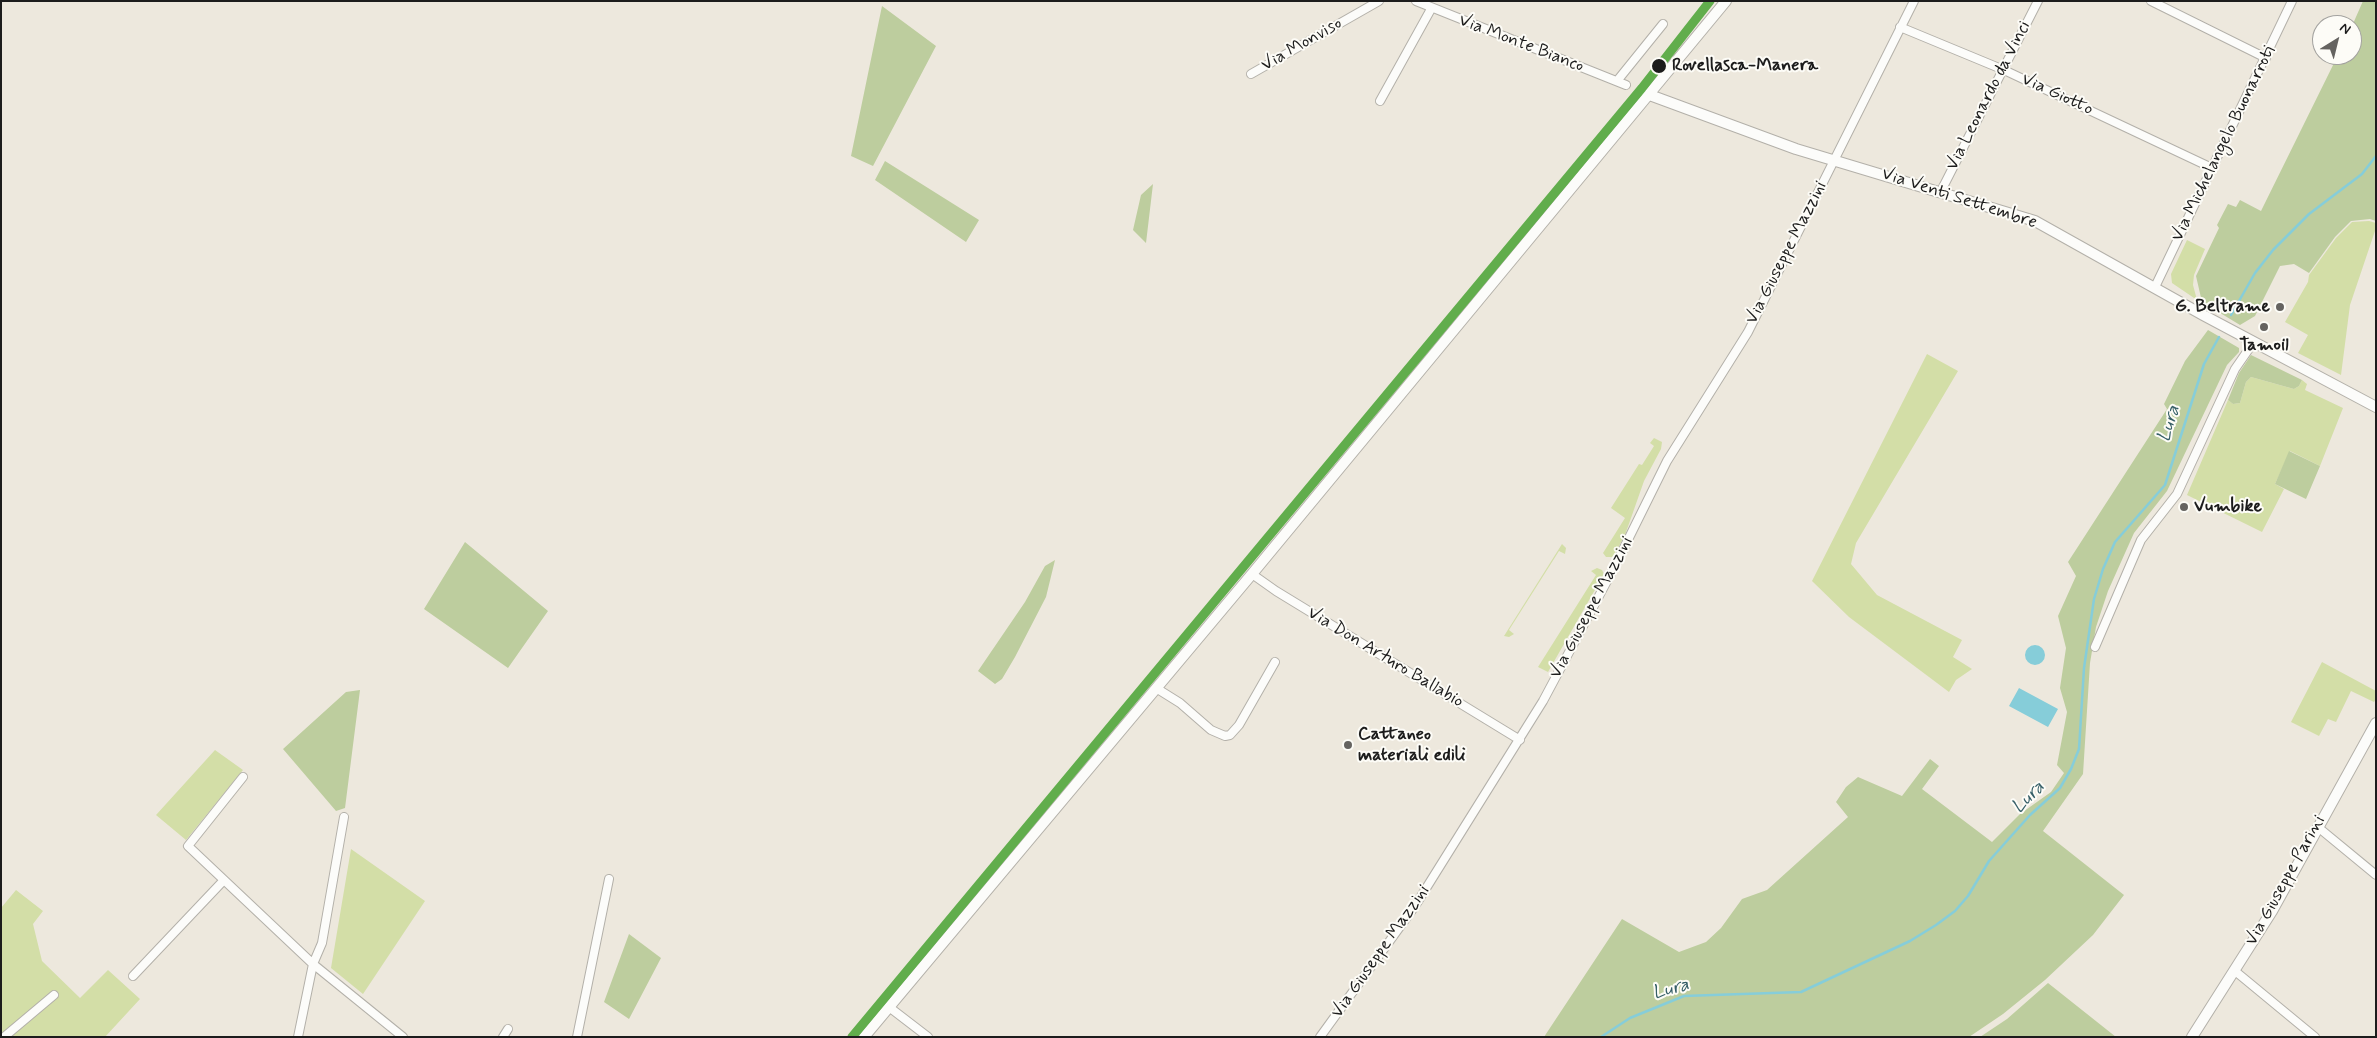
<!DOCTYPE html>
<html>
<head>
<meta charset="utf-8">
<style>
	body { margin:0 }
	#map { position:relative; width:2377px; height:1038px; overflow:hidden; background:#ede8dd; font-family:Mynerve,sans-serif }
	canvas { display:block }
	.frame { position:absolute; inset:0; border:2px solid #1c1c1c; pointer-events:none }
	.north { position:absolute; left:2312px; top:15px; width:50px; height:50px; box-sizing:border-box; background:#fdfcf7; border:1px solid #a3a29f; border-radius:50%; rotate:36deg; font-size:14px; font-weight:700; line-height:20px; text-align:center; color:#1c1c1c }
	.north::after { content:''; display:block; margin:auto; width:18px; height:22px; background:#656360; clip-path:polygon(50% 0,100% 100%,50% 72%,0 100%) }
</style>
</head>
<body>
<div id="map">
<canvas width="2377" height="1038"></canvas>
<div class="frame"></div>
<div class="north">N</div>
</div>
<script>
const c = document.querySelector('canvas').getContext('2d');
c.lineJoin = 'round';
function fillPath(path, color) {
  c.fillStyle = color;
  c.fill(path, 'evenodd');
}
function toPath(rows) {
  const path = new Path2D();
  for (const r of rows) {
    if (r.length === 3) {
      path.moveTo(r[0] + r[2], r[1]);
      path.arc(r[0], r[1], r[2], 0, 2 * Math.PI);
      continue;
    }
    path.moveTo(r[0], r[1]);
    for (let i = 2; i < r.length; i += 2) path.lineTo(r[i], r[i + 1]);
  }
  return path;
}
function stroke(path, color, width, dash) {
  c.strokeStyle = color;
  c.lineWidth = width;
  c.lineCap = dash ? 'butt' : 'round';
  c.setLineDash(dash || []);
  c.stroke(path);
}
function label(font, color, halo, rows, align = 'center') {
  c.font = font + ' Mynerve,sans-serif';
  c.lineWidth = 4;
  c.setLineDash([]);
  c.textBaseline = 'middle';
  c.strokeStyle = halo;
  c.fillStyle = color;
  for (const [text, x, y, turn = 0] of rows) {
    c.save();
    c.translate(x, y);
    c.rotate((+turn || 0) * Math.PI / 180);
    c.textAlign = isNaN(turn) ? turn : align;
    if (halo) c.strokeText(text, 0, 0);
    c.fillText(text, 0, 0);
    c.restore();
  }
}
const green = toPath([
	[2369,221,2376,223,2376,228,2350,305,2341,375,2298,353,2308,335,2285,322,2308,282,2309,275,2336,238,2352,222],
	[2187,240,2205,249,2194,275,2193,285,2197,300,2172,283,2171,274],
	[1927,354,1958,371,1856,543,1851,564,1877,595,1962,640,1953,657,1972,669,1956,680,1949,692,1849,617,1812,581],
	[2251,377,2294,389,2299,386,2302,380,2307,384,2305,390,2343,408,2320,466,2290,451,2275,484,2284,489,2262,532,2187,495,2228,400,2233,404,2240,403,2246,382],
	[1654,438,1662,442,1661,449,1644,481,1625,535,1613,557,1606,557,1603,553,1625,518,1611,508,1639,464,1642,465,1654,446,1650,443],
	[1562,544,1566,548,1565,554,1559,551,1509,630,1514,634,1509,637,1504,636],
	[1597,568,1602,570,1604,574,1548,672,1538,667,1596,575,1591,571],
	[2322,662,2376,691,2376,699,2374,702,2351,691,2336,722,2328,719,2319,736,2291,722],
	[215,750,243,770,186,840,156,815],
	[351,849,425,901,363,994,331,968],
	[16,890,43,911,33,924,42,961,80,998,108,970,140,999,105,1037,1,1037,1,908]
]);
const forest = toPath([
	[2363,1,2376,1,2376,221,2370,219,2351,221,2335,237,2309,273,2294,264,2280,266,2255,316,2240,325,2202,302,2196,276,2219,228,2217,225,2228,204,2236,207,2240,200,2261,211,2338,55,2352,55,2352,26],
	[882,6,936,46,873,166,851,156],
	[885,161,979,220,966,242,875,180],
	[1153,184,1146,243,1133,230,1141,195],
	[2208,330,2239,348,2239,352,2227,365,2167,491,2134,533,2108,591,2096,627,2090,663,2083,774,2043,831,2124,895,2093,935,2045,980,2003,1014,1969,1037,1544,1037,1622,919,1679,952,1706,942,1721,928,1742,899,1767,890,1848,817,1836,802,1846,787,1858,777,1902,796,1930,759,1939,766,1922,789,1992,842,2020,814,2051,792,2064,773,2057,765,2067,712,2060,688,2066,648,2058,616,2076,576,2068,562,2167,409,2164,404,2185,361],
	[2251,355,2302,380,2299,386,2294,389,2251,377,2246,382,2240,403,2233,404,2228,400,2239,373],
	[2289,451,2320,466,2306,499,2275,484],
	[465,542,548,611,508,668,424,609],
	[1055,560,1046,597,1015,657,1002,679,995,684,978,671,1025,602,1045,566],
	[360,690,345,808,336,811,283,749,346,692],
	[629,934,661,958,629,1019,604,1002],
	[2048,983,2116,1037,1980,1037,2007,1019]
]);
const water = toPath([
	[2035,655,10],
	[2019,688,2058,709,2048,727,2009,706]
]);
const stream = toPath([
	[2231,315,2255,273,2273,250,2309,214,2362,174,2376,156],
	[1601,1037,1630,1018,1684,996,1801,992,1910,941,1936,925,1955,911,1968,896,1989,861,2030,815,2060,788,2071,769,2079,749,2084,668,2094,599,2103,569,2115,542,2165,485,2204,364,2219,337]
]);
const minor = toPath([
	[1416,1,1626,85],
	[2151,1,2266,58],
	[1900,27,2004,70,2212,168],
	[1251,74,1379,1],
	[1617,81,1663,24],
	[1380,101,1431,9],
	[1941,191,2038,1],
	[2155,287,2292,1],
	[1252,574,1276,591,1520,740],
	[2095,647,2141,540,2177,494,2235,369,2253,343],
	[1156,688,1180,703,1211,730,1225,736,1230,735,1239,725,1275,662],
	[243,777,188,846,313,964,403,1037],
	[2319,828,2376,875],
	[2235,971,2315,1037],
	[133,976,224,880],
	[889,1007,928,1037],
	[4,1037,54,995],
	[298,1037,313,964,322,943,344,817],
	[503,1037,508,1029],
	[577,1037,609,879],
	[1320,1037,1415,906,1543,701,1615,566,1667,461,1748,332,1914,1]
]);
const tertiary = toPath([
	[1647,94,1796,149,2035,221,2203,315,2376,407],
	[864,1037,1252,574,1726,1],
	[2192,1037,2272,911,2376,723]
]);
const rail1 = toPath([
	[852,1037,1642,88,1710,1]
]);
const markers = [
	[1659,66,8,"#1c1c1c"],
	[2280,307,5,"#656360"],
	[2264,327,5,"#656360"],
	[2184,507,5,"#656360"],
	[1348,745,5,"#656360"]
];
const streetNames = [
	["Via Monte Bianco",1521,44,21],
	["Via Monviso",1302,45,-30],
	["Via Giotto",2057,95,25],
	["Via Leonardo da Vinci",1989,96,-63],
	["Via Michelangelo Buonarroti",2224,144,-64],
	["Via Venti Settembre",1959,199,18],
	["Via Giuseppe Mazzini",1787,253,-63],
	["Via Giuseppe Mazzini",1592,608,-62],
	["Via Don Arturo Ballabio",1385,658,31],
	["Via Giuseppe Parini",2286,881,-61],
	["Via Giuseppe Mazzini",1381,952,-55]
];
const stopNames = [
	["Rovellasca-Manera",1672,66]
];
const poiNames = [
	["G. Beltrame",2270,307,"right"],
	["Tamoil",2264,346,"center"],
	["Vumbike",2194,507],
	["Cattaneo",1358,735],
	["materiali edili",1358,756]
];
const waterNames = [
	["Lura",2170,424,-72],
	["Lura",2029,798,-44],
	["Lura",1671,990,-15]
];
fillPath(green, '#d3dea7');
fillPath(forest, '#bdcd9e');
fillPath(water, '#86cdd9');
stroke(stream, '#86cdd9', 2.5);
stroke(minor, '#b3b0a9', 10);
stroke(tertiary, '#b3b0a9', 12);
stroke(minor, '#fcfcfa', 8);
stroke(tertiary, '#fcfcfa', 10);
stroke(rail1, '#61ad4c', 9);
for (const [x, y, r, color] of markers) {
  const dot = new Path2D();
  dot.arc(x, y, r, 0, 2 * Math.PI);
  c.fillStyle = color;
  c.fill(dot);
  stroke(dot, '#fdfcf7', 2);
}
label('18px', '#1c1c1c', '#fdfcf7', streetNames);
label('bold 18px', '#1c1c1c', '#fdfcf7', stopNames, 'left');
label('bold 18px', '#1c1c1c', '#fdfcf7', poiNames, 'left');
label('italic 19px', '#355e67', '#fdfcf7', waterNames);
</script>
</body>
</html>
